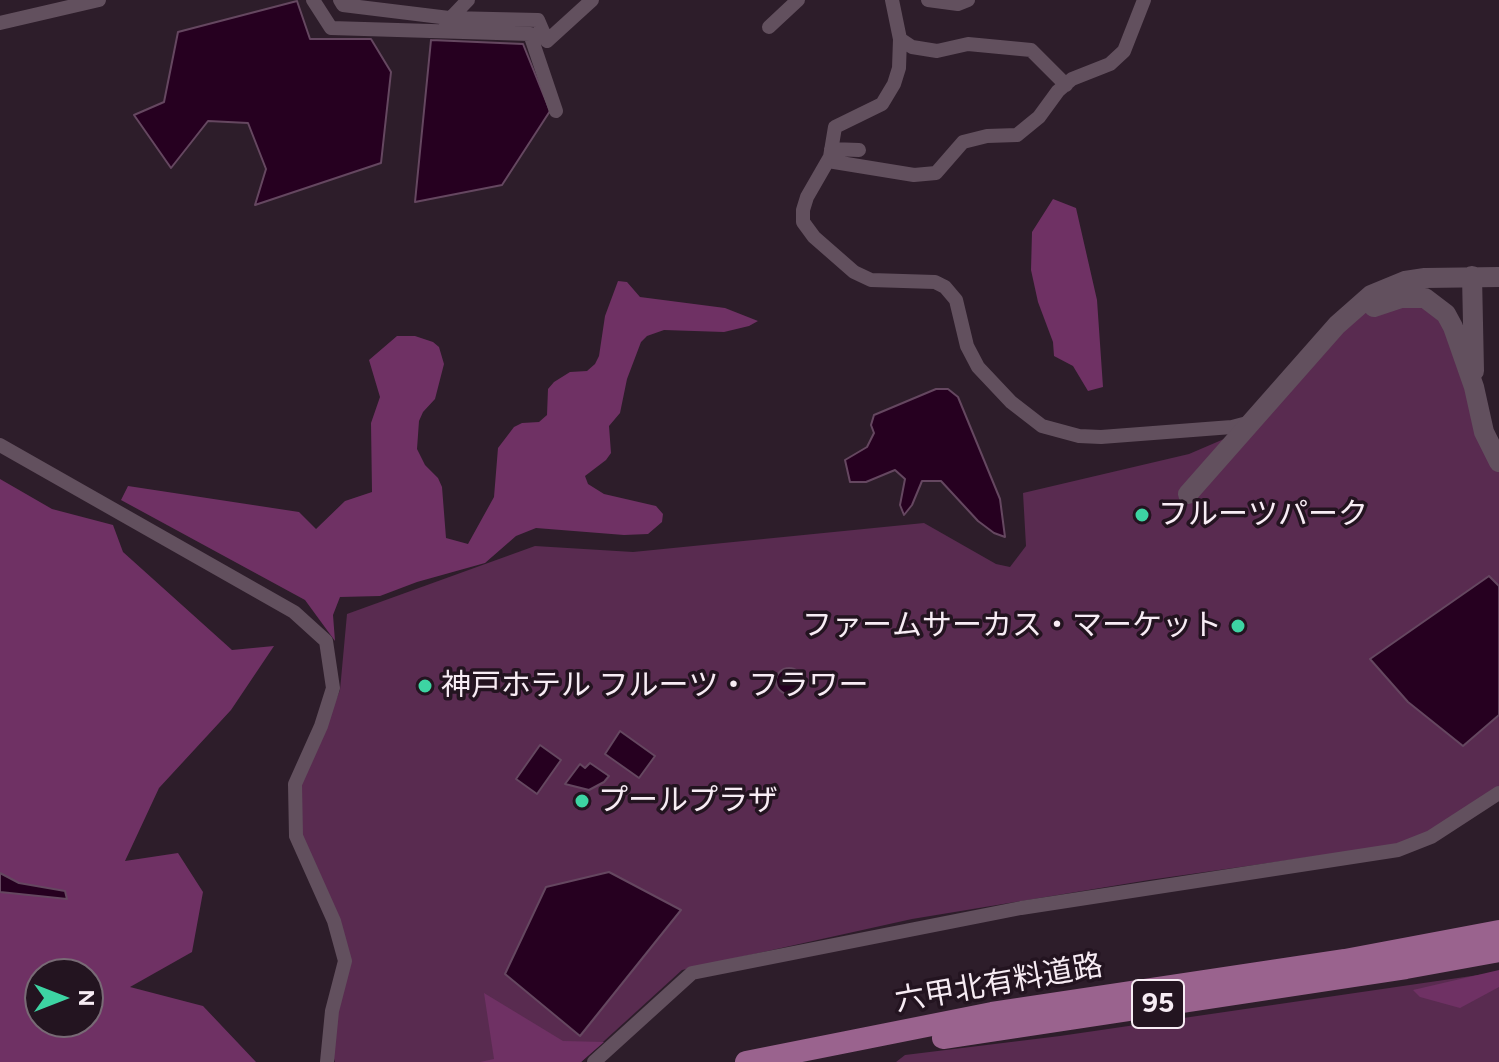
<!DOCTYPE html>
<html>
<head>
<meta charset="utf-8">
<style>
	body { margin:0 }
	#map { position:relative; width:1499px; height:1062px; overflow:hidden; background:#2d1d2a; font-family:Figtree,sans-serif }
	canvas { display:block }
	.north { position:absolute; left:24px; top:958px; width:80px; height:80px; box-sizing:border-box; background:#231420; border:2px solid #786a75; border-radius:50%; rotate:90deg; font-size:22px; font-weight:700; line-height:32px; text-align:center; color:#f7ecf4 }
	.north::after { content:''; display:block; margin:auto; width:28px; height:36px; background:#3dd4a3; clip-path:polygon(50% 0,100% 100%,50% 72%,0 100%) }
</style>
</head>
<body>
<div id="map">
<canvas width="1499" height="1062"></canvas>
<div class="north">N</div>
</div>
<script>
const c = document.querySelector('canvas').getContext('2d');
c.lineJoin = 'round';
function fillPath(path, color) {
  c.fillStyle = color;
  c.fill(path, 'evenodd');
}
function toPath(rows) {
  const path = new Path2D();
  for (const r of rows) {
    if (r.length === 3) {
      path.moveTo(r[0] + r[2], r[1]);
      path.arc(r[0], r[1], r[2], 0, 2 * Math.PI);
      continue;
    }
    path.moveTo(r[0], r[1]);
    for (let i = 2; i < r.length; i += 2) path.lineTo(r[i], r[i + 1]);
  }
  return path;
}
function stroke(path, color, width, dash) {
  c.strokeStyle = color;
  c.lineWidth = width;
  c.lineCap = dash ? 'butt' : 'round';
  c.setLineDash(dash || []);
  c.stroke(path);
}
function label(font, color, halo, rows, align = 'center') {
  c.font = font + ' Figtree,"Noto Sans JP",sans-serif';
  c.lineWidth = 7;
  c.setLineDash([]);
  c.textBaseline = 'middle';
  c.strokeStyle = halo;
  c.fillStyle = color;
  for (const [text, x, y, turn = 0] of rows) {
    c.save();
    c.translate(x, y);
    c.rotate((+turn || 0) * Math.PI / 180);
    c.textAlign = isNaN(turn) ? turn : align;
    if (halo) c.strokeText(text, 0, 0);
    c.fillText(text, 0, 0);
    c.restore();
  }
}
const green = toPath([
	[1422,305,1443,318,1499,466,1499,789,1428,833,1395,845,1149,880,912,919,682,970,581,1062,335,1062,332,1052,335,1012,348,961,301,833,300,788,340,690,347,614,535,546,633,552,924,523,996,564,1010,567,1026,546,1023,493,1189,454,1259,424,1342,327,1369,307],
	[1499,972,1499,1062,896,1062,905,1055,1060,1036]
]);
const forest = toPath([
	[1053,199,1076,208,1097,300,1103,387,1088,391,1073,366,1054,356,1053,342,1038,302,1031,270,1032,232],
	[618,281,627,282,640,297,725,308,758,321,749,326,724,332,664,330,647,336,641,342,627,379,620,413,609,426,611,453,606,460,585,476,588,484,604,494,656,506,663,514,662,522,648,534,624,535,536,528,516,536,485,563,417,582,380,596,340,597,333,615,335,641,305,600,121,500,128,486,299,512,316,529,345,501,372,492,371,423,380,397,369,360,397,336,415,336,433,342,439,347,444,364,435,399,423,412,419,421,417,449,425,465,438,478,442,487,446,538,468,544,494,497,498,448,514,427,522,423,539,422,547,415,548,389,554,382,570,372,587,371,595,364,599,356,605,316],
	[0,479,52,509,113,525,123,552,232,650,274,646,231,710,159,788,125,861,178,853,203,892,192,952,130,987,203,1006,256,1062,0,1062],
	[40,974,88,974,88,1022,40,1022],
	[1499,970,1499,987,1460,1008,1420,997,1413,990],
	[484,993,563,1041,604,1042,581,1062,480,1062,494,1059]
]);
const water = toPath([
	[297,1,310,39,371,39,391,72,381,163,255,205,266,169,248,123,208,121,171,168,134,115,164,102,178,32,297,1],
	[431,40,523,44,550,111,502,185,415,202,431,40],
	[936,389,948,389,958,397,1000,499,1005,537,994,533,978,521,941,481,922,481,912,505,904,515,900,505,905,479,895,470,866,482,850,482,845,460,867,447,874,433,871,425,874,415,936,389],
	[1489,576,1499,586,1499,715,1463,746,1408,702,1370,659,1489,576],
	[789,681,13],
	[620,731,655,756,639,778,605,754,620,731],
	[540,745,561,760,537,794,516,779,540,745],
	[590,763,609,776,604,782,589,790,565,784,580,764,585,768,590,763],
	[609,872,681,910,580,1036,505,974,546,887,609,872],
	[0,873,19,883,65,891,67,899,0,892,0,873]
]);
const street = toPath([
	[313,0,331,28,530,34,556,111],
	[340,0,343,5,449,18,538,20,547,41,592,0],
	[892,0,900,39,899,68,894,84,882,104,835,127,830,157,807,197,803,210,803,222,814,237,854,272,871,280,935,282,945,287,956,300,967,346,978,367,1011,402,1042,426,1079,436,1101,437,1232,427,1251,422],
	[928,0,958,4,968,0],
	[0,23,99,0],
	[446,23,468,0],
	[769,27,798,0],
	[900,39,912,47,937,51,968,44,1031,50,1066,85],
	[831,149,859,150],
	[828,161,914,175,936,173,963,142,987,136,1017,135,1039,117,1058,91,1072,79,1110,64,1124,51,1144,0],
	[0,445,294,612,326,641,333,688,321,726,295,784,296,836,334,921,345,961,332,1011,327,1062],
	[594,1062,692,973,1021,908,1398,850,1431,837,1499,793]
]);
const secondary = toPath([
	[1472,276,1474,371],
	[1374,307,1401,298,1425,298,1446,314,1453,327,1474,387,1484,432,1499,462],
	[1188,494,1337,325,1371,295,1405,281,1425,278,1499,277]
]);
const primary = toPath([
	[943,1038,1406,968,1499,951],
	[746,1062,992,1013,1345,960,1499,931]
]);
const markers = [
	[1142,515,8,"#3dd4a3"],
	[1238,626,8,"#3dd4a3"],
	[425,686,8,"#3dd4a3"],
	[582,801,8,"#3dd4a3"]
];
const shields = [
	[1158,1004,52]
];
const shieldNames = [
	["95",1158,1004]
];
const poiNames = [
	["フルーツパーク",1158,515],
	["ファームサーカス・マーケット",1222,626,"right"],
	["神戸ホテル フルーツ・フラワー",441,686],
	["プールプラザ",598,801]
];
const streetNames = [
	["六甲北有料道路",999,984,-10]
];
fillPath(green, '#592b50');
fillPath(forest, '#6f3164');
fillPath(water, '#260020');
stroke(water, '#654760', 2);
stroke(street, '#62505e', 14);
stroke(secondary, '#62505e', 20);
stroke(primary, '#9a638e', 22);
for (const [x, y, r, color] of markers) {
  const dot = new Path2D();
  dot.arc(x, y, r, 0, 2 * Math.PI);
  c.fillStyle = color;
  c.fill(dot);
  stroke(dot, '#231420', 3);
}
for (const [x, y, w] of shields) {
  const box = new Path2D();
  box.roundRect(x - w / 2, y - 24, w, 48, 6);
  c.fillStyle = '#231420';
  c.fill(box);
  stroke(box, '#f7ecf4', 2);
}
label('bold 28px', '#f7ecf4', null, shieldNames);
label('30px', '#f7ecf4', '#231420', poiNames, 'left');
label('30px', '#f7ecf4', '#231420', streetNames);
</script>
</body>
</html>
